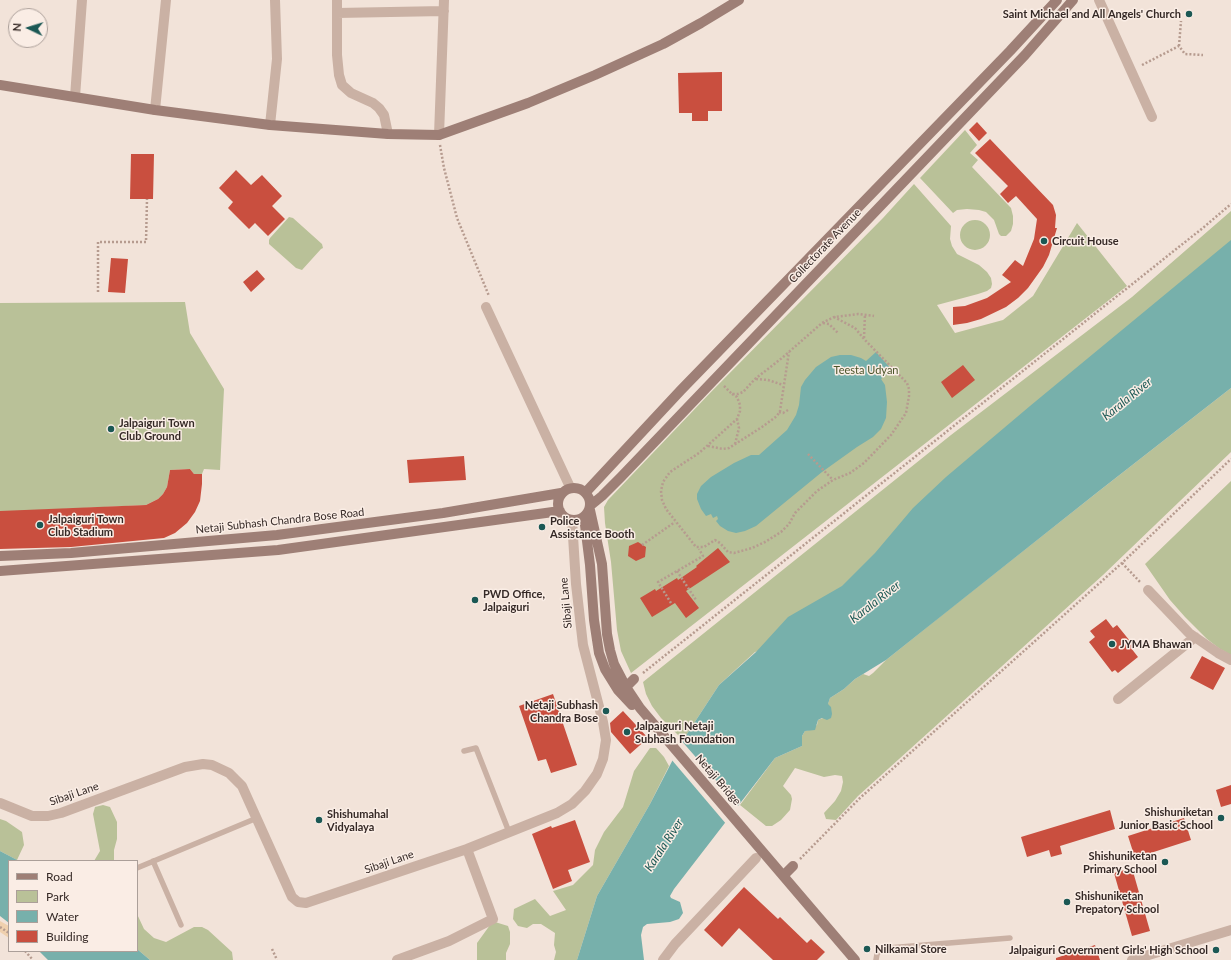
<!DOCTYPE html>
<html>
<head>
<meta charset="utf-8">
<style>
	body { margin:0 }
	#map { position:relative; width:1231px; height:960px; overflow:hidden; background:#f2e3d9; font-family:Lato,sans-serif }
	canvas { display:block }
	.legend { position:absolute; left:8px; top:860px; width:130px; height:92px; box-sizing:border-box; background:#faede5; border:1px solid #ab9f99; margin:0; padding:5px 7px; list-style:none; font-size:12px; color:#352926 }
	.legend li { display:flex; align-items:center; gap:8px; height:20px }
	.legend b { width:20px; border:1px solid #ab9f99 }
	.north { position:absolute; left:8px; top:8px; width:40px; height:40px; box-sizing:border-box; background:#faede5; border:1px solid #ab9f99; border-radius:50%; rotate:274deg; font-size:11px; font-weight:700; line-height:16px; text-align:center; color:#352926 }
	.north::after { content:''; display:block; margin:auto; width:14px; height:18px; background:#1b5854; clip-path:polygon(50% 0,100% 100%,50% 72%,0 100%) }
</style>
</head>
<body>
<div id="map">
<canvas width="1231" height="960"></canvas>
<ul class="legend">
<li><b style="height:5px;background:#9e7f76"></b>Road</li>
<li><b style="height:11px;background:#b9c198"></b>Park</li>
<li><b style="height:11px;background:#77b0ab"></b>Water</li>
<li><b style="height:11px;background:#c94f3f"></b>Building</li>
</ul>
<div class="north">N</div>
</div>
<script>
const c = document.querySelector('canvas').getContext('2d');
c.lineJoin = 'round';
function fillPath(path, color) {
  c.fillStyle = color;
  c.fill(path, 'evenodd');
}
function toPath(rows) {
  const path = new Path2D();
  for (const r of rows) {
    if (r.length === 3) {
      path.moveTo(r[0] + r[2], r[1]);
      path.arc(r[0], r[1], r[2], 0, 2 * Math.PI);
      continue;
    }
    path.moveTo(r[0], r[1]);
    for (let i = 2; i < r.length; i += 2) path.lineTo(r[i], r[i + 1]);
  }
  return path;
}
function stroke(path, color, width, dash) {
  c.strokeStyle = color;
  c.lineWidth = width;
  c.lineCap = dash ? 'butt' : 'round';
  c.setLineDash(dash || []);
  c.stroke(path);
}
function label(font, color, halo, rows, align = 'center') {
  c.font = font + ' Lato,sans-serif';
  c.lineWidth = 3;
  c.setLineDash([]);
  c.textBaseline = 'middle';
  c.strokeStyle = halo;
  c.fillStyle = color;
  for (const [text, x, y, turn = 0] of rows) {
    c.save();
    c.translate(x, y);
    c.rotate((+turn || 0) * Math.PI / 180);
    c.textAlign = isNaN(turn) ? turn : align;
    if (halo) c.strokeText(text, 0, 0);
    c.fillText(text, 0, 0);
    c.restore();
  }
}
const green = toPath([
	[965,130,977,145,970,153,978,160,972,167,1011,208,1013,216,1013,224,1011,231,1006,236,1001,236,999,234,994,220,986,212,979,210,967,209,957,210,953,213,920,178],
	[914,184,951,226,950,239,952,246,957,254,979,265,987,272,991,278,992,284,991,288,987,291,978,294,937,305,955,333,1003,320,1033,296,1077,223,1127,286,631,673,621,651,617,630,611,562,605,523,604,507,608,500,711,392,883,218],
	[1231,211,1231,259,772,648,755,652,719,685,683,740,661,718,652,706,646,694,643,682,951,435,1132,297],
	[289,217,293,218,322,244,323,248,321,249,302,270,296,268,269,244,269,240,270,238],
	[975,235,15],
	[185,302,190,333,224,389,220,470,204,469,202,474,194,474,190,469,170,470,167,487,163,494,158,499,146,505,0,512,0,303],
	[1231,388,1231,452,1103,575,858,796,836,820,826,819,824,813,835,801,841,791,843,782,842,776,835,775,824,777,795,768,783,786,791,795,792,799,790,810,781,820,772,826,766,826,740,805,775,758,802,746,802,736,805,731,809,730,817,725,818,720,823,718,830,698,844,689,855,679,863,674,869,676,873,673,886,660,946,612,1099,491],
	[1231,481,1231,655,1220,649,1207,639,1185,617,1170,600,1145,564],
	[650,748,656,748,664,757,669,766,650,804,597,896,577,960,554,960,556,952,554,945,555,933,541,924,533,924,527,928,518,926,513,919,514,909,535,899,550,916,566,910,553,891,573,885,593,865,595,850,604,832,623,807,634,771],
	[103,805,110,807,117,822,117,839,114,850,114,861,94,861,100,851,93,814,95,807],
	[0,819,6,821,22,832,24,845,17,860,0,851],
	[137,914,144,929,154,938,166,942,194,927,202,927,208,930,232,952,233,960,150,960,137,949],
	[495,922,508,926,510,932,510,944,506,953,506,960,477,960,477,943,490,925]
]);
const sand = toPath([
	[0,921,9,926,9,938,0,932]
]);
const water = toPath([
	[1231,240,1231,388,1099,491,886,660,855,679,844,689,830,698,828,704,831,707,832,714,831,718,827,720,822,718,818,720,815,730,805,731,802,736,802,746,775,758,674,889,670,896,671,898,680,902,683,913,679,919,670,922,647,924,643,927,641,935,644,960,577,960,597,896,650,804,683,740,719,685,756,652,788,617,842,586,875,553,913,508,946,477,1030,406],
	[876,352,892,370,881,379,885,385,887,402,886,418,881,429,873,437,857,447,822,472,756,526,745,531,736,533,728,531,720,526,716,521,718,519,717,516,713,518,711,514,706,516,701,509,697,499,697,494,701,486,711,477,734,463,751,455,759,455,787,430,796,415,799,405,801,387,805,380,816,367,831,357,840,355,851,355,861,358,866,361],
	[0,851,19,861,9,861,9,923,0,916],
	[137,949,150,960,48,960,39,951,137,951]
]);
const pier = toPath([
	[680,739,740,808,727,825,671,759]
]);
const building = toPath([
	[722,72,722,111,708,111,708,121,692,121,692,113,679,113,678,73],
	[977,122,987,133,979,141,969,130],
	[990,139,1053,205,1056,215,1055,228,1057,228,1049,255,1043,267,1028,288,1018,298,1006,307,981,319,967,323,953,325,953,307,965,306,987,298,1011,282,1002,275,1015,260,1023,266,1034,239,1037,219,1016,196,1008,203,1000,194,1008,186,975,153],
	[131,154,154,154,153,199,130,199],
	[236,170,251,185,262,175,282,196,272,206,285,219,268,236,255,223,249,229,228,208,233,202,219,188],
	[111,258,128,259,125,293,108,292],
	[257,270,265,279,251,292,243,282],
	[963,365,975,380,952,398,941,382],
	[464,456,466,480,409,483,407,460],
	[190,469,194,474,202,474,202,484,200,501,195,512,187,523,175,533,164,538,71,547,0,549,0,511,146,505,158,499,163,494,167,487,170,470],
	[638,542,646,547,645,557,636,561,628,556,629,546],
	[718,548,730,562,686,591,699,608,686,618,675,603,652,617,640,598,655,589,656,591,677,578,678,580,697,567,696,566],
	[1106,619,1113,628,1117,625,1134,646,1131,648,1138,657,1118,673,1115,670,1112,672,1089,642,1095,637,1090,631],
	[1202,656,1225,668,1213,690,1190,678],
	[553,694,577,765,551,773,546,759,538,761,519,706],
	[623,711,648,738,630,754,611,732,610,723],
	[1231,785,1231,804,1221,807,1216,790],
	[1110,810,1115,829,1060,846,1062,854,1051,857,1049,850,1027,857,1021,837],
	[1184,818,1191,840,1135,858,1128,836],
	[575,820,590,862,568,870,572,881,553,889,532,834,551,826,552,828],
	[1132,868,1150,931,1132,936,1114,873],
	[744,887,778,919,780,917,807,943,811,939,825,952,817,960,773,960,739,928,722,947,704,930],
	[1095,945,1100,960,1056,960,1056,958]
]);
const path = toPath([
	[1179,46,1181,21],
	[1142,65,1179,46,1185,54,1203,55],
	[440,145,444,168,457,218,489,296],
	[98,292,98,242,146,242,147,199],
	[823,323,829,324,838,333],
	[864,338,865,314],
	[756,379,768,380,783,385],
	[724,386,732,394,738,394,743,392,755,379,782,358,822,323,834,317,858,314,874,316],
	[732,394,737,397,740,405,740,411,737,419,699,453,670,472,663,482,661,491,662,500,666,509,696,547,704,547,715,540,720,543,728,552,734,553,752,548,765,542,781,532,789,524,795,513,817,491,833,480,850,473,864,463,891,435,906,413,909,396,909,389,907,383,864,339,855,328,834,317],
	[779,412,783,413,788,410],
	[735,444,739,428,737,419],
	[708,446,723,449,729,448,762,427,777,416,780,411,789,352],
	[808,454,833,480],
	[642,545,675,522],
	[1122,563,1141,583],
	[677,571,696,600],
	[671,603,658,582,703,556,699,549],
	[643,673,1204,227,1231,204],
	[800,859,860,798,1122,563,1231,459],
	[0,927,9,933],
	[272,949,277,960],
	[25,951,33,960]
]);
const lane = toPath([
	[464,751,476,748,509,832],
	[153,861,181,925],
	[137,868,257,818],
	[876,960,877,954,881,949,888,948,1010,938]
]);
const street = toPath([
	[337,0,337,55,339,75,342,85,351,93,373,103,379,108,384,115,388,134],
	[1099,0,1152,117],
	[337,13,444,11],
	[75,97,82,0],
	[155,110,166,0],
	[270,125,277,59,275,0],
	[439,135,444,0],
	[486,307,570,487],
	[1148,590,1189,633,1218,653,1231,660],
	[1118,699,1195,637],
	[0,803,32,816,48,816,61,813,185,767,203,764,212,765,229,773,242,786,292,897,298,902,306,903,467,849,557,813,572,804,585,791,597,774,603,759,606,740,603,722,583,645,576,584,572,520],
	[397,960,449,941,493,919,467,849],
	[663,960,675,944,756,858],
	[1132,960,1231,930]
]);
const secondary = toPath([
	[0,85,155,110,270,125,388,134,439,135,528,103,595,75,663,44,701,23,739,0],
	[574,504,16],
	[586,492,681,390,1010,51,1057,0],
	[591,505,602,496,621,477,1025,55,1073,0],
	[590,510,602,564,607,634,610,650,614,664,626,687,640,708,663,735,855,960],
	[584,517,590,565,594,620,599,653,605,669,618,690,632,705],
	[0,556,71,553,277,535,443,513,561,493],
	[0,571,278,550,560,511],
	[626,687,634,679],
	[784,875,793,866]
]);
const markers = [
	[1189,14,4,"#1b5854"],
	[1044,241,4,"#1b5854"],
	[111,429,4,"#1b5854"],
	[40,525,4,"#1b5854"],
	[542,527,4,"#1b5854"],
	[475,600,4,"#1b5854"],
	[1112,644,4,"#1b5854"],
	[606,711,4,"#1b5854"],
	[627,732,4,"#1b5854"],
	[1221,818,4,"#1b5854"],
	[319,820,4,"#1b5854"],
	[1165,862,4,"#1b5854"],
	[1067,902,4,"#1b5854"],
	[867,949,4,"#1b5854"],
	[1216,950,4,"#1b5854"]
];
const poiNames = [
	["Saint Michael and All Angels' Church",1181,14,"right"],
	["Circuit House",1052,241],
	["Jalpaiguri Town",119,423],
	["Club Ground",119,436],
	["Jalpaiguri Town",48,519],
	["Club Stadium",48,532],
	["Police",550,521],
	["Assistance Booth",550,534],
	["PWD Office,",483,594],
	["Jalpaiguri",483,607],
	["JYMA Bhawan",1120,644],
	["Netaji Subhash",598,705,"right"],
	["Chandra Bose",598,718,"right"],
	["Jalpaiguri Netaji",635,726],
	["Subhash Foundation",635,739],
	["Shishuniketan",1213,812,"right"],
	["Junior Basic School",1213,825,"right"],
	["Shishumahal",327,814],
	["Vidyalaya",327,827],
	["Shishuniketan",1157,856,"right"],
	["Primary School",1157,869,"right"],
	["Shishuniketan",1075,896],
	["Prepatory School",1075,909],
	["Nilkamal Store",875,949],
	["Jalpaiguri Government Girls' High School",1208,950,"right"]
];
const streetNames = [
	["Collectorate Avenue",825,246,-46],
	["Netaji Subhash Chandra Bose Road",280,521,-6],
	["Sibaji Lane",566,603,-95],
	["Netaji Bridge",718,780,49],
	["Sibaji Lane",74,794,-19],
	["Sibaji Lane",389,862,-19]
];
const parkNames = [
	["Teesta Udyan",866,370]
];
const waterNames = [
	["Karala River",1127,399,-39],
	["Karala River",875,602,-38],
	["Karala River",664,845,-57]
];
fillPath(green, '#b9c198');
fillPath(sand, '#efd0ae');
fillPath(water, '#77b0ab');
fillPath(pier, '#f2e3d9');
fillPath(building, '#c94f3f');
stroke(path, '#b69b8f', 2.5, [2, 2]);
stroke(lane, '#cab1a4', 5.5);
stroke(street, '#cab1a4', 10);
stroke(secondary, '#9e7f76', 10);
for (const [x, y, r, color] of markers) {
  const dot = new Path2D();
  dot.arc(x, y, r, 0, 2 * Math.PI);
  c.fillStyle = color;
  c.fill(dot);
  stroke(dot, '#faede5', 1.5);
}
label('bold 11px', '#352926', '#faede5', poiNames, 'left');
label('11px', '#352926', '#faede5', streetNames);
label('11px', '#4a5429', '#faede5', parkNames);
label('italic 12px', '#1b5854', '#faede5', waterNames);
</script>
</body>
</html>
